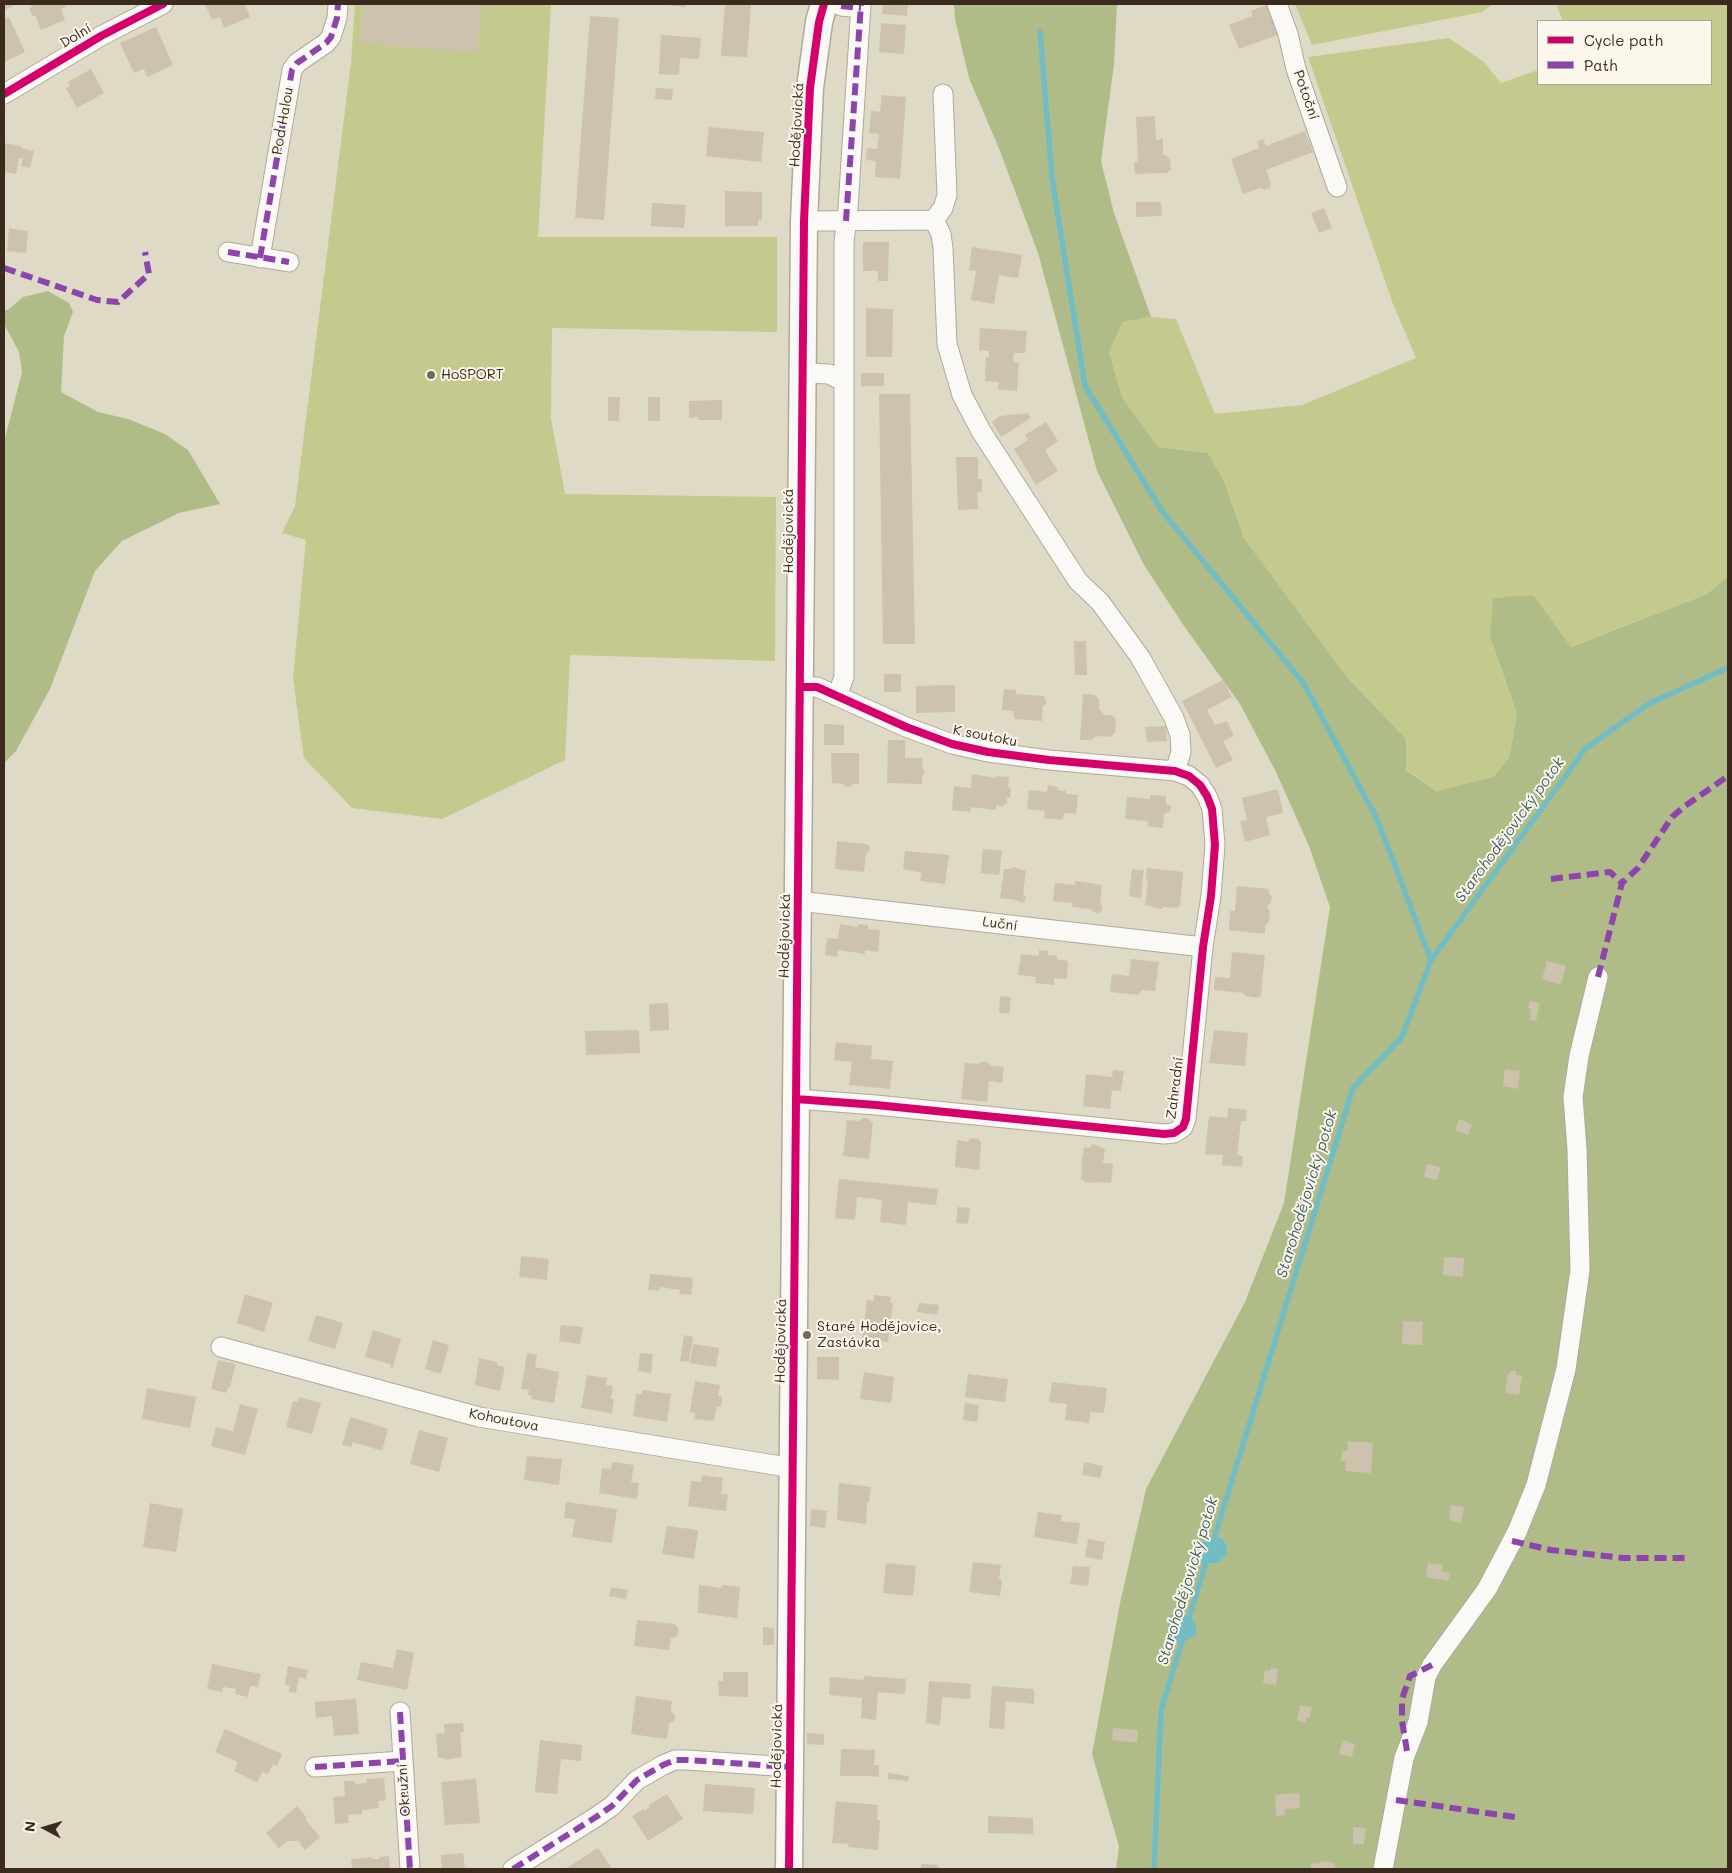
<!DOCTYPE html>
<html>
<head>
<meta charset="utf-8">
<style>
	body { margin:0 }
	#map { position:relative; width:1732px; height:1873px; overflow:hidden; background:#dedac6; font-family:Mali,sans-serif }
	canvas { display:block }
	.frame { position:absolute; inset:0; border:5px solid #3b2a1e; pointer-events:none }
	.legend { position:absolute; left:1537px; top:20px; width:175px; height:65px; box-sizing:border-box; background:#fbf7ec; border:1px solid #aea59a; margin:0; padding:6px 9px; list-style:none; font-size:15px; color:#3b2a1e }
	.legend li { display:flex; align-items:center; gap:10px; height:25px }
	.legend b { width:25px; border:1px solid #aea59a }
	.north { position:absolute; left:20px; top:1803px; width:50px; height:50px; -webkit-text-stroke:4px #fbf7ec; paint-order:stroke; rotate:276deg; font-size:14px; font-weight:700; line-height:20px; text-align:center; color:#3b2a1e }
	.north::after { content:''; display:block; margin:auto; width:18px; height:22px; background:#3b2a1e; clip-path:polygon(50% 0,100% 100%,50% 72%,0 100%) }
</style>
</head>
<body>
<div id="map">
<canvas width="1732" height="1873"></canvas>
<div class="frame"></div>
<ul class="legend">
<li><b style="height:6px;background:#d6006c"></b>Cycle path</li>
<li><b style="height:6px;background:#8e44ad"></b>Path</li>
</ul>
<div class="north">N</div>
</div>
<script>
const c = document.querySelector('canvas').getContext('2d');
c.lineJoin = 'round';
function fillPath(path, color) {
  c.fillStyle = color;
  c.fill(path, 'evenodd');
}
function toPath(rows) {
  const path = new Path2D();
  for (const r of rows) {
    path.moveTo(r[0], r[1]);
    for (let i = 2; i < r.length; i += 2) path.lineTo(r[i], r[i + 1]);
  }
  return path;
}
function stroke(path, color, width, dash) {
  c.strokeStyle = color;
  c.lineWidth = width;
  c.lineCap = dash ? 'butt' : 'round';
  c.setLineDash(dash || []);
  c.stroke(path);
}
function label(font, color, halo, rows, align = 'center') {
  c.font = font + ' Mali,sans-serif';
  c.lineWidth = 4;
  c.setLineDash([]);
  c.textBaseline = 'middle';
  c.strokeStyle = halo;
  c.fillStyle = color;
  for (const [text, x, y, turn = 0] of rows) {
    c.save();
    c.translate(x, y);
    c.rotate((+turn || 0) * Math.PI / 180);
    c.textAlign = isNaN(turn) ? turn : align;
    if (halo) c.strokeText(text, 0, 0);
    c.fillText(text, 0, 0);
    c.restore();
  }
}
const green = toPath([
	[355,4,551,4,538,237,777,237,777,332,552,328,551,418,565,494,776,497,775,661,570,655,565,760,442,819,352,808,304,758,293,678,306,540,282,533,295,506,351,63],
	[1295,4,1493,4,1482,12,1312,45],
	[1556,4,1728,4,1728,576,1707,594,1570,647,1534,596,1490,636,1517,714,1509,758,1493,777,1436,791,1406,769,1406,739,1347,677,1244,538,1224,481,1208,453,1158,447,1122,397,1109,352,1123,322,1151,317,1176,319,1215,414,1302,405,1416,358,1393,304,1308,57,1449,38,1484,62,1501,83,1538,70,1538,84,1711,84,1711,21,1563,21]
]);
const forest = toPath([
	[954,4,1117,4,1114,64,1101,161,1114,213,1151,317,1123,322,1109,352,1122,397,1158,447,1208,453,1224,481,1244,538,1347,677,1406,739,1406,770,1436,791,1493,777,1509,758,1517,714,1490,636,1493,599,1511,596,1534,596,1571,647,1707,594,1728,576,1728,1869,1116,1869,1119,1846,1092,1754,1120,1603,1146,1489,1245,1302,1284,1203,1330,907,1309,846,1276,772,1240,704,1184,626,1144,565,1097,471,1038,253,1000,151,969,78,955,19],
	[1214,1537,1222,1538,1195,1554,1199,1546,1206,1539],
	[48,291,69,303,73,312,64,336,61,392,98,412,128,419,165,434,188,450,220,504,179,513,122,541,95,571,50,689,16,751,4,763,4,442,22,372,19,352,4,324,4,311,9,309,23,297]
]);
const water = toPath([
	[1214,1537,1222,1538,1227,1546,1226,1556,1217,1563,1199,1563,1195,1554,1199,1546,1206,1539],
	[1181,1613,1191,1616,1196,1626,1196,1634,1188,1640,1178,1643,1169,1636,1168,1624,1170,1616]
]);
const stream = toPath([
	[1040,32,1052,178,1085,386,1162,511,1304,684,1377,819,1431,960],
	[1212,1545,1353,1088,1402,1037,1431,960,1586,748,1650,703,1728,668],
	[1188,1621,1208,1556],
	[1154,1869,1161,1710,1184,1635]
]);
const building = toPath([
	[4,4,12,4,13,6,4,10],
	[31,4,64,4,66,7,61,9,65,20,41,30,35,15,32,16,29,8,32,7],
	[205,4,245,4,250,17,224,28,220,17,212,20],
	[363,4,481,4,477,53,360,43],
	[666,4,686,4,686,7,666,5],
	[725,4,751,5,747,57,721,56],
	[883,4,908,4,907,16,882,14],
	[1269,4,1283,33,1239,49,1229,25,1252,16,1251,11],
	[590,16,619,18,604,220,575,218],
	[9,17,25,52,4,62,4,19],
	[881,23,906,25,904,54,879,52],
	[156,27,173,65,147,77,144,69,134,73,120,43],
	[661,35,701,38,699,59,680,58,679,75,659,74],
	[91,69,104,93,77,108,66,88,70,86,68,82],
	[656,88,673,89,672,100,655,99],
	[882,95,906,97,900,179,875,177,876,161,866,160,867,148,877,149,879,134,869,133,871,111,880,112],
	[1155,116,1156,140,1163,139,1163,155,1166,155,1170,160,1171,169,1167,173,1135,174,1134,162,1138,161,1136,117],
	[709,127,764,132,761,162,706,156],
	[1305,131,1313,152,1266,170,1271,184,1270,188,1264,190,1260,188,1243,194,1231,159,1259,148,1257,142,1263,139,1266,146],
	[4,143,21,146,21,148,34,151,30,168,21,166,23,158,19,158,16,174,4,172],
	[725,191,762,192,762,220,758,220,758,226,725,226],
	[1136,202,1161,202,1162,216,1136,217],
	[652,203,686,205,684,228,651,226],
	[1324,208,1332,228,1319,233,1311,213],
	[9,228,28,231,26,253,7,251],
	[863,242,889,242,888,281,878,281,878,271,863,271],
	[972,247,1022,255,1018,278,999,275,994,304,971,300,976,271,969,270],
	[866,308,893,309,892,357,866,357],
	[980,328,1027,331,1025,353,1014,353,1013,362,1019,362,1017,391,998,389,999,382,985,381,986,357,989,357,989,351,979,350],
	[861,373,884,373,884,386,861,386],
	[879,394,910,394,915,644,883,644],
	[608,397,620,397,619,421,608,421],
	[648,397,660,397,660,421,648,421],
	[722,400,722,420,698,420,698,417,689,418,689,401],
	[1028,413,1031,418,1001,437,992,422,1000,416],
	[1046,422,1058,441,1045,450,1058,471,1036,485,1014,449,1028,440,1025,435],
	[956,457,978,457,978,479,982,479,982,492,977,492,978,509,958,510],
	[1074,641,1086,641,1087,675,1075,675],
	[884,674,901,674,901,692,884,692],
	[1223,680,1232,697,1207,710,1215,725,1227,721,1234,736,1223,741,1233,760,1216,768,1182,701],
	[955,685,955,712,916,713,916,686],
	[1004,689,1016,690,1016,694,1044,696,1046,700,1046,704,1043,706,1042,721,1014,719,1014,711,1002,710],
	[1083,694,1095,695,1099,699,1099,708,1104,715,1112,715,1116,720,1115,733,1110,737,1096,736,1091,740,1080,740],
	[824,724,844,725,844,745,824,745],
	[1166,726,1167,741,1147,742,1145,727],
	[888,740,905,740,905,758,923,758,922,767,925,773,922,775,922,784,887,783],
	[831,753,859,753,859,784,853,784,850,787,846,787,843,784,832,783],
	[972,774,996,778,996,776,1009,777,1008,787,1011,788,1010,798,1007,798,1007,803,1002,806,996,805,996,810,971,807,970,812,952,810,954,786,971,788],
	[1048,785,1058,787,1058,790,1066,791,1066,794,1078,795,1076,814,1064,813,1063,820,1044,818,1045,811,1027,809,1029,790,1047,792],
	[1278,789,1283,813,1266,817,1270,835,1245,842,1240,821,1247,820,1242,798],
	[1151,795,1166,796,1166,804,1171,806,1170,811,1164,814,1163,828,1147,826,1148,821,1125,819,1127,797,1150,799],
	[837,841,867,844,870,847,869,851,866,854,864,872,835,869],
	[983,849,1002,851,999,875,981,873],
	[905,851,949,855,945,884,920,881,922,873,903,869],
	[1013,867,1026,871,1023,894,1026,897,1025,901,1022,903,1016,900,1000,898,1004,869,1011,869],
	[1147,868,1183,872,1180,906,1177,908,1164,907,1161,909,1145,905,1148,881,1146,880],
	[1132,869,1144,870,1141,898,1129,896],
	[1075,881,1102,885,1100,902,1102,906,1102,910,1099,913,1094,912,1091,909,1072,907,1073,903,1053,901,1055,883,1075,885],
	[1237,886,1269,889,1268,893,1272,897,1271,903,1267,906,1270,913,1269,922,1265,925,1265,934,1229,930,1230,911,1235,911],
	[840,924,858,927,858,924,868,925,868,929,880,930,878,952,865,950,865,954,838,950,837,957,825,955,827,938,838,939],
	[1039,950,1048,951,1048,955,1057,956,1057,959,1068,961,1067,979,1054,978,1054,985,1035,983,1036,977,1018,975,1021,954,1039,956],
	[1232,952,1265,955,1261,995,1258,998,1246,996,1243,993,1214,990,1215,977,1230,978],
	[1131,959,1159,962,1155,991,1142,990,1138,995,1110,992,1112,974,1129,976],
	[1547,961,1566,966,1561,985,1542,979],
	[1000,996,1011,997,1009,1014,999,1013],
	[1530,1001,1540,1003,1536,1021,1530,1020,1531,1010,1528,1008],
	[668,1003,669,1030,650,1031,649,1004],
	[639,1030,640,1053,586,1055,585,1031],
	[1214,1030,1248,1033,1245,1066,1209,1063],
	[836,1042,872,1046,871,1059,893,1061,890,1089,849,1085,852,1062,834,1060],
	[981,1062,987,1062,991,1066,1004,1067,1002,1083,989,1081,987,1102,961,1099,965,1063,978,1064],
	[1505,1069,1520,1071,1518,1089,1503,1086],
	[1113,1070,1124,1071,1121,1091,1112,1090,1110,1109,1083,1106,1086,1074,1112,1077],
	[1228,1108,1247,1110,1246,1121,1241,1121,1237,1155,1243,1156,1242,1167,1222,1165,1223,1155,1205,1154,1209,1116,1227,1118],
	[863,1118,869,1119,873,1123,869,1159,843,1156,847,1120,859,1121],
	[1459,1119,1472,1125,1468,1135,1455,1130],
	[970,1138,979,1139,981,1143,979,1170,955,1167,957,1140,968,1142],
	[1093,1144,1105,1149,1103,1163,1113,1164,1111,1183,1098,1182,1097,1183,1084,1182,1084,1180,1081,1180,1082,1165,1081,1165,1084,1147,1089,1148],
	[1427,1164,1441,1167,1437,1180,1424,1177],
	[839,1179,938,1189,936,1205,908,1202,906,1225,880,1222,882,1200,857,1197,855,1220,835,1218],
	[958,1207,970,1208,968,1224,956,1223],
	[521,1256,549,1259,547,1280,519,1277],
	[1444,1257,1464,1258,1463,1277,1443,1275],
	[650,1274,693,1278,691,1295,679,1294,680,1290,660,1287,659,1291,648,1290],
	[245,1294,273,1303,264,1332,237,1323],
	[874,1295,891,1297,890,1303,893,1303,888,1342,862,1339,867,1300,874,1301],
	[919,1303,939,1305,937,1315,917,1312],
	[316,1315,343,1323,335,1349,308,1341],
	[1403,1321,1423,1322,1422,1345,1402,1344],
	[561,1325,583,1327,580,1344,559,1341],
	[373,1330,401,1339,392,1370,390,1364,365,1357],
	[684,1335,693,1337,689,1362,680,1361],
	[433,1340,449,1345,441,1374,425,1369],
	[693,1344,719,1348,716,1367,690,1363],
	[527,1353,537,1355,535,1367,559,1372,554,1403,531,1399,531,1395,528,1395,529,1390,521,1389],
	[640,1353,653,1354,651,1373,638,1371],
	[817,1357,839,1357,839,1380,817,1379],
	[479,1358,497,1362,497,1365,505,1367,500,1391,475,1385],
	[218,1360,236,1364,230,1387,228,1387,226,1393,211,1389],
	[1511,1371,1516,1371,1516,1375,1522,1376,1519,1395,1505,1393,1508,1374,1510,1374],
	[864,1372,894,1377,891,1403,860,1399],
	[968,1374,1008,1379,1005,1402,965,1397],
	[587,1375,607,1378,606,1385,613,1386,611,1399,614,1399,612,1413,581,1408],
	[695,1381,720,1385,718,1396,722,1396,721,1407,717,1406,714,1421,694,1419,695,1413,690,1412],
	[1052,1382,1107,1388,1104,1413,1090,1412,1089,1423,1065,1420,1067,1404,1049,1402],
	[147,1388,196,1397,190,1428,142,1419],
	[642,1390,671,1394,667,1422,633,1416,636,1394,642,1394],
	[299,1397,321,1403,312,1434,286,1427,293,1401,298,1402],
	[965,1403,979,1405,977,1422,963,1420],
	[240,1404,258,1409,245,1455,211,1446,216,1427,233,1431],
	[350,1417,388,1429,382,1451,353,1442,351,1447,342,1445],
	[419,1430,448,1438,439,1472,410,1464],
	[1348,1441,1373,1443,1371,1473,1345,1471,1346,1461,1341,1461,1342,1451,1347,1451],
	[527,1456,562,1459,559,1485,524,1480],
	[612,1462,634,1465,631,1482,639,1483,637,1499,599,1493,602,1468,611,1469],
	[1084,1462,1103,1466,1100,1478,1082,1475],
	[702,1475,723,1478,721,1494,728,1495,726,1511,688,1506,691,1481,701,1482],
	[839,1483,871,1487,869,1502,867,1502,866,1524,837,1520],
	[566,1502,617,1509,612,1543,572,1537,575,1519,564,1518],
	[150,1503,183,1509,176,1552,143,1547],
	[1451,1505,1464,1507,1461,1523,1449,1520],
	[811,1509,827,1511,825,1528,810,1526],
	[1038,1512,1062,1515,1061,1521,1080,1523,1077,1544,1034,1537],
	[667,1526,698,1530,694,1559,662,1554],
	[1088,1539,1105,1542,1102,1560,1085,1557],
	[973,1562,1001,1565,999,1579,1002,1580,1000,1596,969,1592],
	[886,1563,916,1566,913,1596,883,1593],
	[1428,1563,1443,1565,1441,1571,1450,1573,1448,1581,1426,1577],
	[1073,1566,1090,1567,1088,1586,1070,1584],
	[699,1585,722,1588,722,1585,740,1587,737,1618,698,1613],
	[611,1587,628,1590,626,1599,609,1596],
	[637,1620,675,1624,679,1629,678,1634,674,1638,671,1638,669,1650,634,1646],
	[763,1627,774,1628,774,1645,763,1645],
	[397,1649,414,1653,407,1690,357,1680,361,1662,393,1668],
	[212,1664,261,1674,258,1687,250,1686,248,1697,235,1694,236,1689,223,1687,222,1692,207,1689],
	[288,1666,308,1670,306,1679,299,1677,296,1693,289,1692,290,1685,285,1685],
	[1271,1668,1278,1669,1276,1685,1263,1683,1265,1670,1270,1671],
	[723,1672,748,1672,748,1697,719,1696,718,1681,723,1681],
	[864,1676,906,1679,905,1694,878,1692,876,1720,861,1718,862,1698,829,1695,830,1677,864,1680],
	[929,1681,971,1684,970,1699,942,1697,940,1725,926,1723],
	[992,1686,1034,1689,1034,1704,1006,1701,1004,1729,989,1728],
	[636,1696,672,1701,671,1711,675,1715,674,1721,669,1723,667,1739,631,1734],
	[356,1699,359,1734,334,1736,332,1716,316,1718,315,1702],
	[1300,1705,1312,1707,1309,1718,1306,1718,1306,1722,1297,1721],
	[463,1723,464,1732,460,1733,462,1757,445,1760,445,1758,438,1758,436,1734,445,1733,444,1724],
	[1113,1728,1138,1730,1137,1743,1112,1740],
	[225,1729,282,1754,277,1766,273,1764,268,1774,262,1772,257,1782,234,1771,238,1762,215,1752],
	[807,1733,824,1734,824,1745,807,1744],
	[540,1740,582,1745,581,1761,561,1759,557,1794,535,1792],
	[1343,1740,1355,1744,1352,1757,1339,1754],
	[841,1749,875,1750,874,1765,879,1765,879,1777,871,1776,840,1776],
	[888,1773,909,1776,908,1781,888,1779],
	[384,1778,386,1800,378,1801,379,1808,362,1810,362,1814,348,1815,349,1823,335,1824,333,1797,345,1796,344,1781,355,1781,355,1784,367,1783,366,1779],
	[476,1779,480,1823,445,1825,441,1782],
	[705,1784,755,1788,753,1814,703,1811],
	[1299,1793,1300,1808,1285,1809,1285,1815,1276,1816,1275,1795],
	[667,1794,683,1819,648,1841,632,1816,643,1809,644,1811,650,1807,649,1805],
	[836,1801,878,1805,877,1820,880,1820,878,1850,848,1847,849,1844,832,1843],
	[297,1806,307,1818,305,1819,320,1837,305,1850,298,1841,288,1841,279,1848,266,1833],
	[988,1816,1033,1818,1033,1834,988,1833],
	[1353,1827,1366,1828,1364,1844,1353,1844],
	[598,1848,611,1867,608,1869,565,1869],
	[463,1853,465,1869,442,1869,441,1855],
	[389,1856,390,1869,352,1869,351,1859,372,1857,372,1859,379,1859,379,1857],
	[1321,1861,1335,1863,1334,1869,1311,1869,1311,1863,1320,1864],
	[921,1864,938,1865,938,1869,921,1869]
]);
const street = toPath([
	[1277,4,1288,34,1296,69,1337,187],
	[841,6,861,8],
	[4,94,101,36,163,4],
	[943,94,947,195,943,208,934,220,941,234,943,248,947,344,962,395,981,431,1078,581,1100,602,1140,657,1174,718,1180,735,1181,752,1175,771],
	[804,221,934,220],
	[228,252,289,262],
	[260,258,292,70,297,63,326,43,331,37,337,18,338,4],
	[803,373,829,374,843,381],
	[837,696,844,677,844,243,848,208,861,4],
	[798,901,1203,947],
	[796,1099,876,1105,1164,1134,1174,1133,1183,1127,1186,1119,1203,947,1211,896,1215,845,1212,809,1207,796,1200,785,1189,776,1175,771,1049,760,988,752,952,744,906,727,817,687,801,687],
	[221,1347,479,1417,793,1468],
	[400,1712,410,1869],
	[315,1767,402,1761],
	[513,1869,596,1817,612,1806,637,1780,663,1765,675,1760,687,1760,790,1767],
	[1383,1869,1404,1758,1418,1722,1426,1677,1432,1665,1487,1589,1517,1532,1536,1485,1566,1369,1580,1270,1577,1149,1573,1097,1579,1056,1598,977]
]);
const secondary = toPath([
	[789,1869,804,221,810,88,819,22,824,4]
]);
const quiet = toPath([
	[841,6,861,8],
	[846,221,861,4],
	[228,252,289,262],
	[260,258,292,70,297,63,326,43,331,37,337,18,338,4],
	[4,268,97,300,118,302,149,274,145,252],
	[1551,879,1610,872,1622,883],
	[1598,977,1622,883,1638,868,1672,817,1685,806,1728,776],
	[1512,1541,1551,1550,1623,1558,1690,1558],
	[400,1712,410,1869],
	[1407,1751,1402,1721,1402,1699,1410,1676,1432,1665],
	[315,1767,402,1761],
	[1396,1800,1515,1817],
	[513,1869,596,1817,612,1806,637,1780,663,1765,675,1760,687,1760,790,1767]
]);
const cycleway = toPath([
	[4,94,101,36,163,4],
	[796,1099,876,1105,1164,1134,1174,1133,1183,1127,1186,1119,1203,947,1211,896,1215,845,1212,809,1207,796,1200,785,1189,776,1175,771,1049,760,988,752,952,744,906,727,817,687,801,687],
	[789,1869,804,221,810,88,819,22,824,4]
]);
const markers = [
	[431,375,5,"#746859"],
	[807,1335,5,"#746859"]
];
const streetNames = [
	["Dolní",76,36,-31],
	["Potoční",1306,95,71],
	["Pod Halou",283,121,-80],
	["Hodějovická",797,125,-87],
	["Hodějovická",789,531,-90],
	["K soutoku",985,736,11],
	["Luční",1000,924,7],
	["Hodějovická",785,936,-89],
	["Zahradní",1175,1088,-83],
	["Hodějovická",781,1341,-89],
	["Kohoutova",504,1420,11],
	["Hodějovická",777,1746,-89],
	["Okružní",404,1790,-94]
];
const poiNames = [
	["HoSPORT",441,375],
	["Staré Hodějovice,",817,1327],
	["Zastávka",817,1343]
];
const waterNames = [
	["Starohodějovický potok",1510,830,-54],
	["Starohodějovický potok",1307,1194,-73],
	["Starohodějovický potok",1188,1581,-73]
];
fillPath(green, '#c4ca8d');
fillPath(forest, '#b0bc88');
fillPath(water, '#72bcc3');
stroke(stream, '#72bcc3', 5.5);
fillPath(building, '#cdc2ad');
stroke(street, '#aea99b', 21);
stroke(secondary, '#aea99b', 29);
stroke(street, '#faf9f6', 19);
stroke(secondary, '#faf9f6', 26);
stroke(quiet, '#8e44ad', 6, [12, 6]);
stroke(cycleway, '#d6006c', 8);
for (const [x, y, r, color] of markers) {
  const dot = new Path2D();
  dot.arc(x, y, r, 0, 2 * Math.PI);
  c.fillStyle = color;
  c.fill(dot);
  stroke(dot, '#fbf7ec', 2);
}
label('14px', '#3b2a1e', '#fbf7ec', streetNames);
label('14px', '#3b2a1e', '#fbf7ec', poiNames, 'left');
label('italic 15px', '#3f5f60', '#fbf7ec', waterNames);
</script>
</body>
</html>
